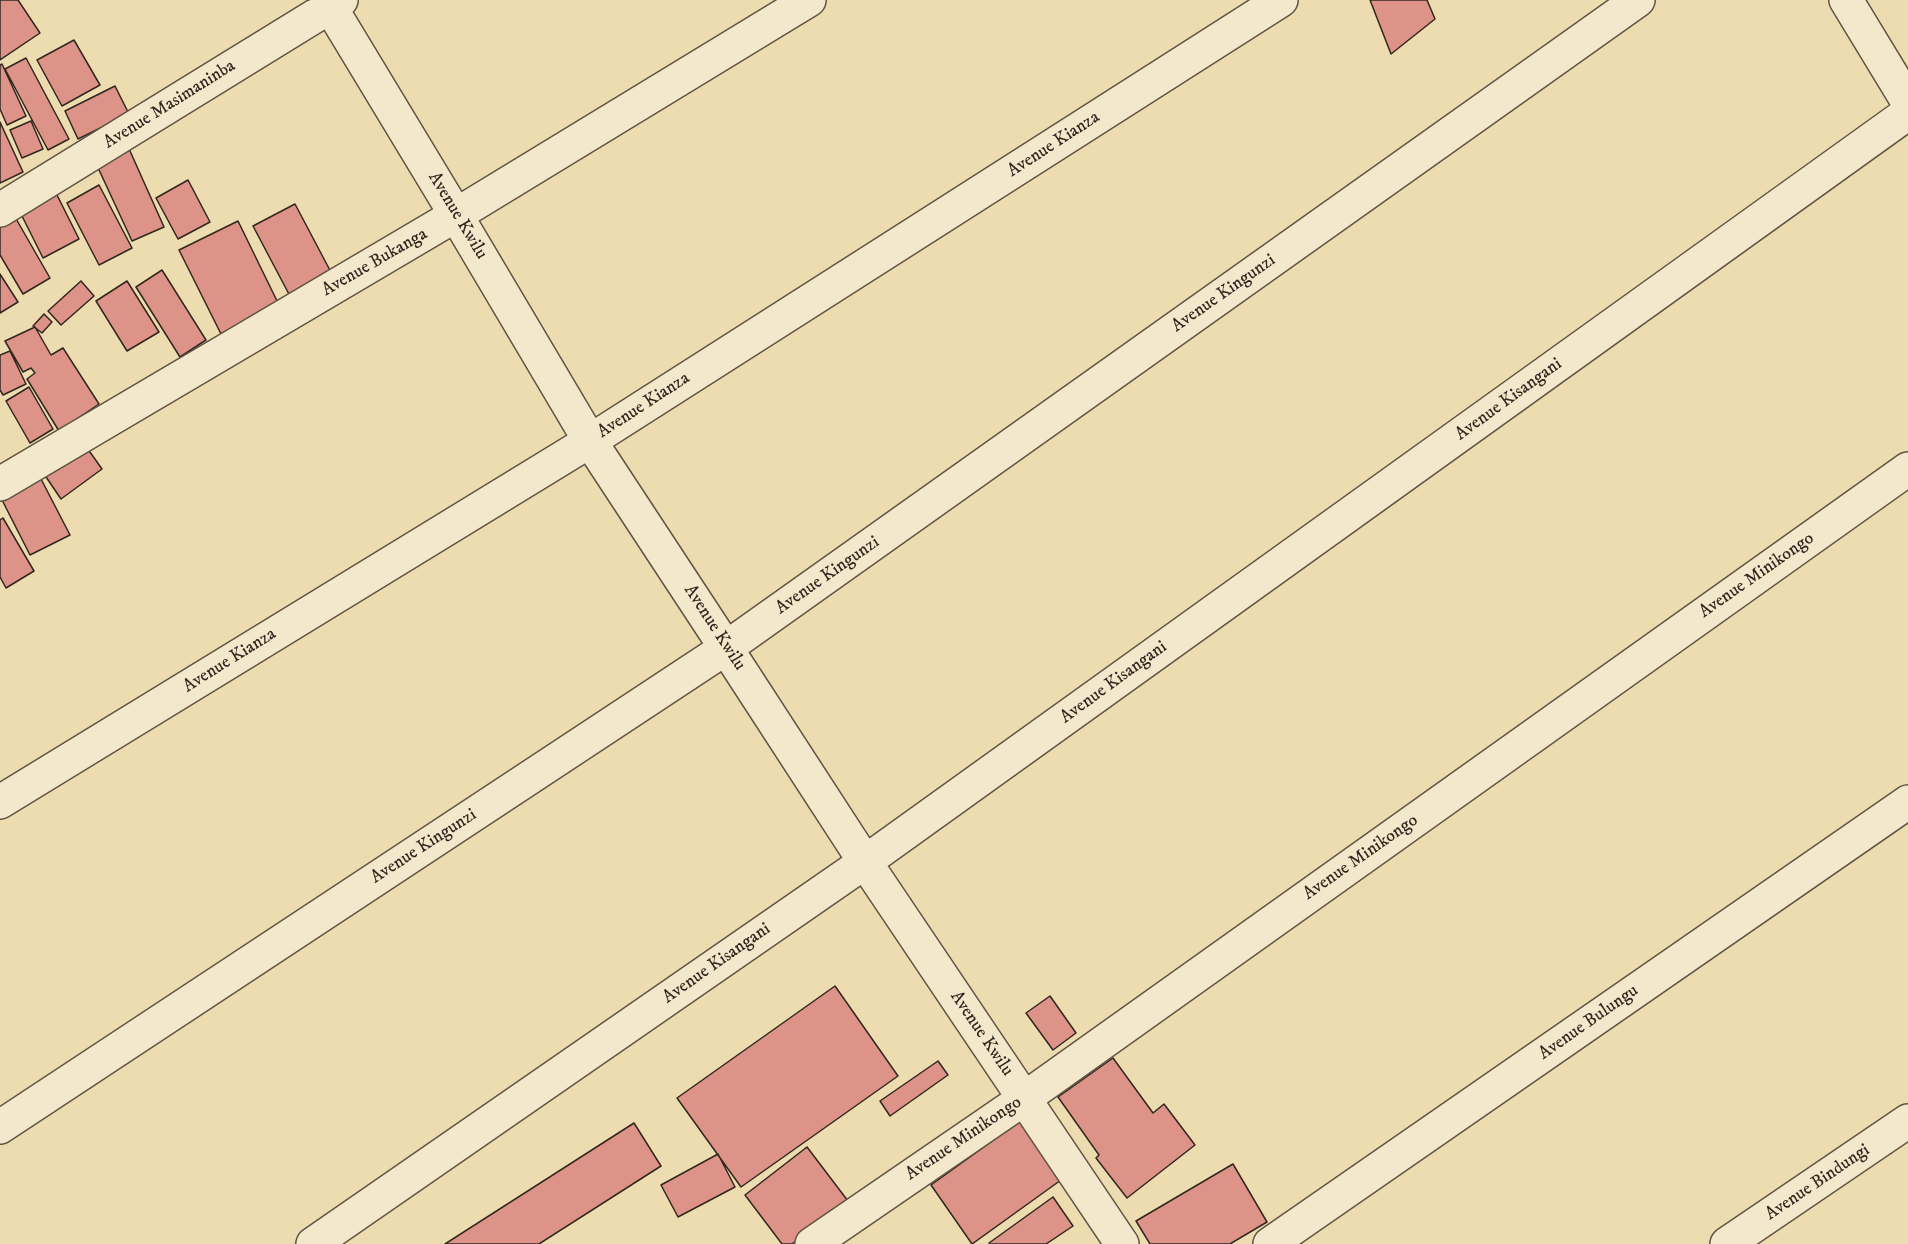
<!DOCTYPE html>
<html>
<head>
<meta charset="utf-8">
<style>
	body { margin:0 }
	canvas { display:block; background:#eedcb1 }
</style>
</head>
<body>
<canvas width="1908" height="1244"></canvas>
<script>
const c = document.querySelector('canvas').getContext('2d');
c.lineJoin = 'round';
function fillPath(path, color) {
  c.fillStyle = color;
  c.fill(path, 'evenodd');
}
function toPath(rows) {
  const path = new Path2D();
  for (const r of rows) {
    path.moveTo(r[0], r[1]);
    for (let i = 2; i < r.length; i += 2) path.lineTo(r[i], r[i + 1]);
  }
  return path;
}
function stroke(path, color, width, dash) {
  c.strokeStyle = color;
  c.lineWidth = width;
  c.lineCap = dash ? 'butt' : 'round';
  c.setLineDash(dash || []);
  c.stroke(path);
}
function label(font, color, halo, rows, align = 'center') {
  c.font = font + ' "IM FELL DW Pica",serif';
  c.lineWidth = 4.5;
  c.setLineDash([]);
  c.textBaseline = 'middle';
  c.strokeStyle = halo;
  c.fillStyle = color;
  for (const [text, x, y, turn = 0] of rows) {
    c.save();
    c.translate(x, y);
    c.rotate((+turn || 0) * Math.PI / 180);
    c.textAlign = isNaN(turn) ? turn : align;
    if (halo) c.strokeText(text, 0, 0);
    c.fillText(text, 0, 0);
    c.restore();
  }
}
const building = toPath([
	[0,0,18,0,40,33,0,60,0,0],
	[1370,0,1427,0,1435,19,1391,54,1370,0],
	[74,40,100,85,62,106,37,60,74,40],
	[26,58,69,139,48,150,5,69,26,58],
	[2,64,26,116,7,125,0,109,0,65,2,64],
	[115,86,129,114,78,139,65,111,115,86],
	[31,121,43,149,22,158,10,130,31,121],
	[0,122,23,172,0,183,0,122],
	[126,142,164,227,132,241,93,157,126,142],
	[188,180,210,222,178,239,156,198,188,180],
	[99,185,132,248,99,265,67,203,99,185],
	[54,189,79,239,43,258,18,208,54,189],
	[295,204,333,276,291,298,253,226,295,204],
	[11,210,50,278,23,294,0,255,0,217,11,210],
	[238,221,279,305,221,334,179,250,238,221],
	[162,270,206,340,180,357,136,287,162,270],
	[0,274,18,302,0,313,0,274],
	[81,281,94,296,61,325,48,311,81,281],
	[127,281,159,332,127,351,96,301,127,281],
	[44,314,52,322,42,333,33,326,44,314],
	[35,327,51,355,63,348,99,404,59,431,27,379,35,373,31,368,23,372,5,341,35,327],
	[10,351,26,384,3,395,0,390,0,355,10,351],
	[29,387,53,429,30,443,6,401,29,387],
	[85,445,102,469,61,499,44,474,85,445],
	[40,477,70,535,30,555,1,498,40,477],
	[3,518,34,571,6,588,0,577,0,520,3,518],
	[835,986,898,1076,741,1187,677,1098,835,986],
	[1050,996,1076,1033,1053,1050,1026,1013,1050,996],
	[1113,1058,1153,1113,1164,1104,1195,1145,1127,1198,1096,1158,1099,1155,1058,1097,1113,1058],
	[938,1061,948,1075,890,1116,880,1101,938,1061],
	[1020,1121,1061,1180,972,1244,931,1185,1020,1121],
	[634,1123,661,1166,539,1244,445,1244,634,1123],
	[807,1147,848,1201,792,1244,782,1244,745,1195,807,1147],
	[718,1154,735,1187,678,1217,661,1185,718,1154],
	[1233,1164,1267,1222,1230,1244,1150,1244,1136,1221,1233,1164],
	[1053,1197,1073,1226,1046,1244,990,1244,989,1243,1053,1197]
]);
const street = toPath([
	[326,0,456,215,590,441,726,648,865,862,1122,1244],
	[1846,0,1908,102],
	[0,210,341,0],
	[0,484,456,215,809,0],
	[0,802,590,441,1281,0],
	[0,1127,726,648,1638,0],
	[313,1244,865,862,1908,113],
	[812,1244,1025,1098,1908,469],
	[1270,1244,1908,802],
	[1727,1244,1908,1121]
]);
const streetNames = [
	["Avenue Masimaninba",170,105,-32],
	["Avenue Kianza",1054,145,-33],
	["Avenue Kwilu",457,216,59],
	["Avenue Bukanga",375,263,-30],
	["Avenue Kingunzi",1224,294,-35],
	["Avenue Kisangani",1509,400,-36],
	["Avenue Kianza",644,406,-33],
	["Avenue Kingunzi",828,576,-35],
	["Avenue Minikongo",1757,576,-35],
	["Avenue Kwilu",714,628,57],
	["Avenue Kianza",230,661,-32],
	["Avenue Kisangani",1114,683,-36],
	["Avenue Kingunzi",424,847,-33],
	["Avenue Minikongo",1361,858,-35],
	["Avenue Kisangani",717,964,-35],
	["Avenue Bulungu",1589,1023,-35],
	["Avenue Kwilu",981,1034,56],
	["Avenue Minikongo",964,1139,-34],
	["Avenue Bindungi",1818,1183,-34]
];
fillPath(building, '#dd9387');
stroke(building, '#31271f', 1.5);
stroke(street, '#605444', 36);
stroke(street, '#f4e8cc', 33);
label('18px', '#31271f', '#f4e8cc', streetNames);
</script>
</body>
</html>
